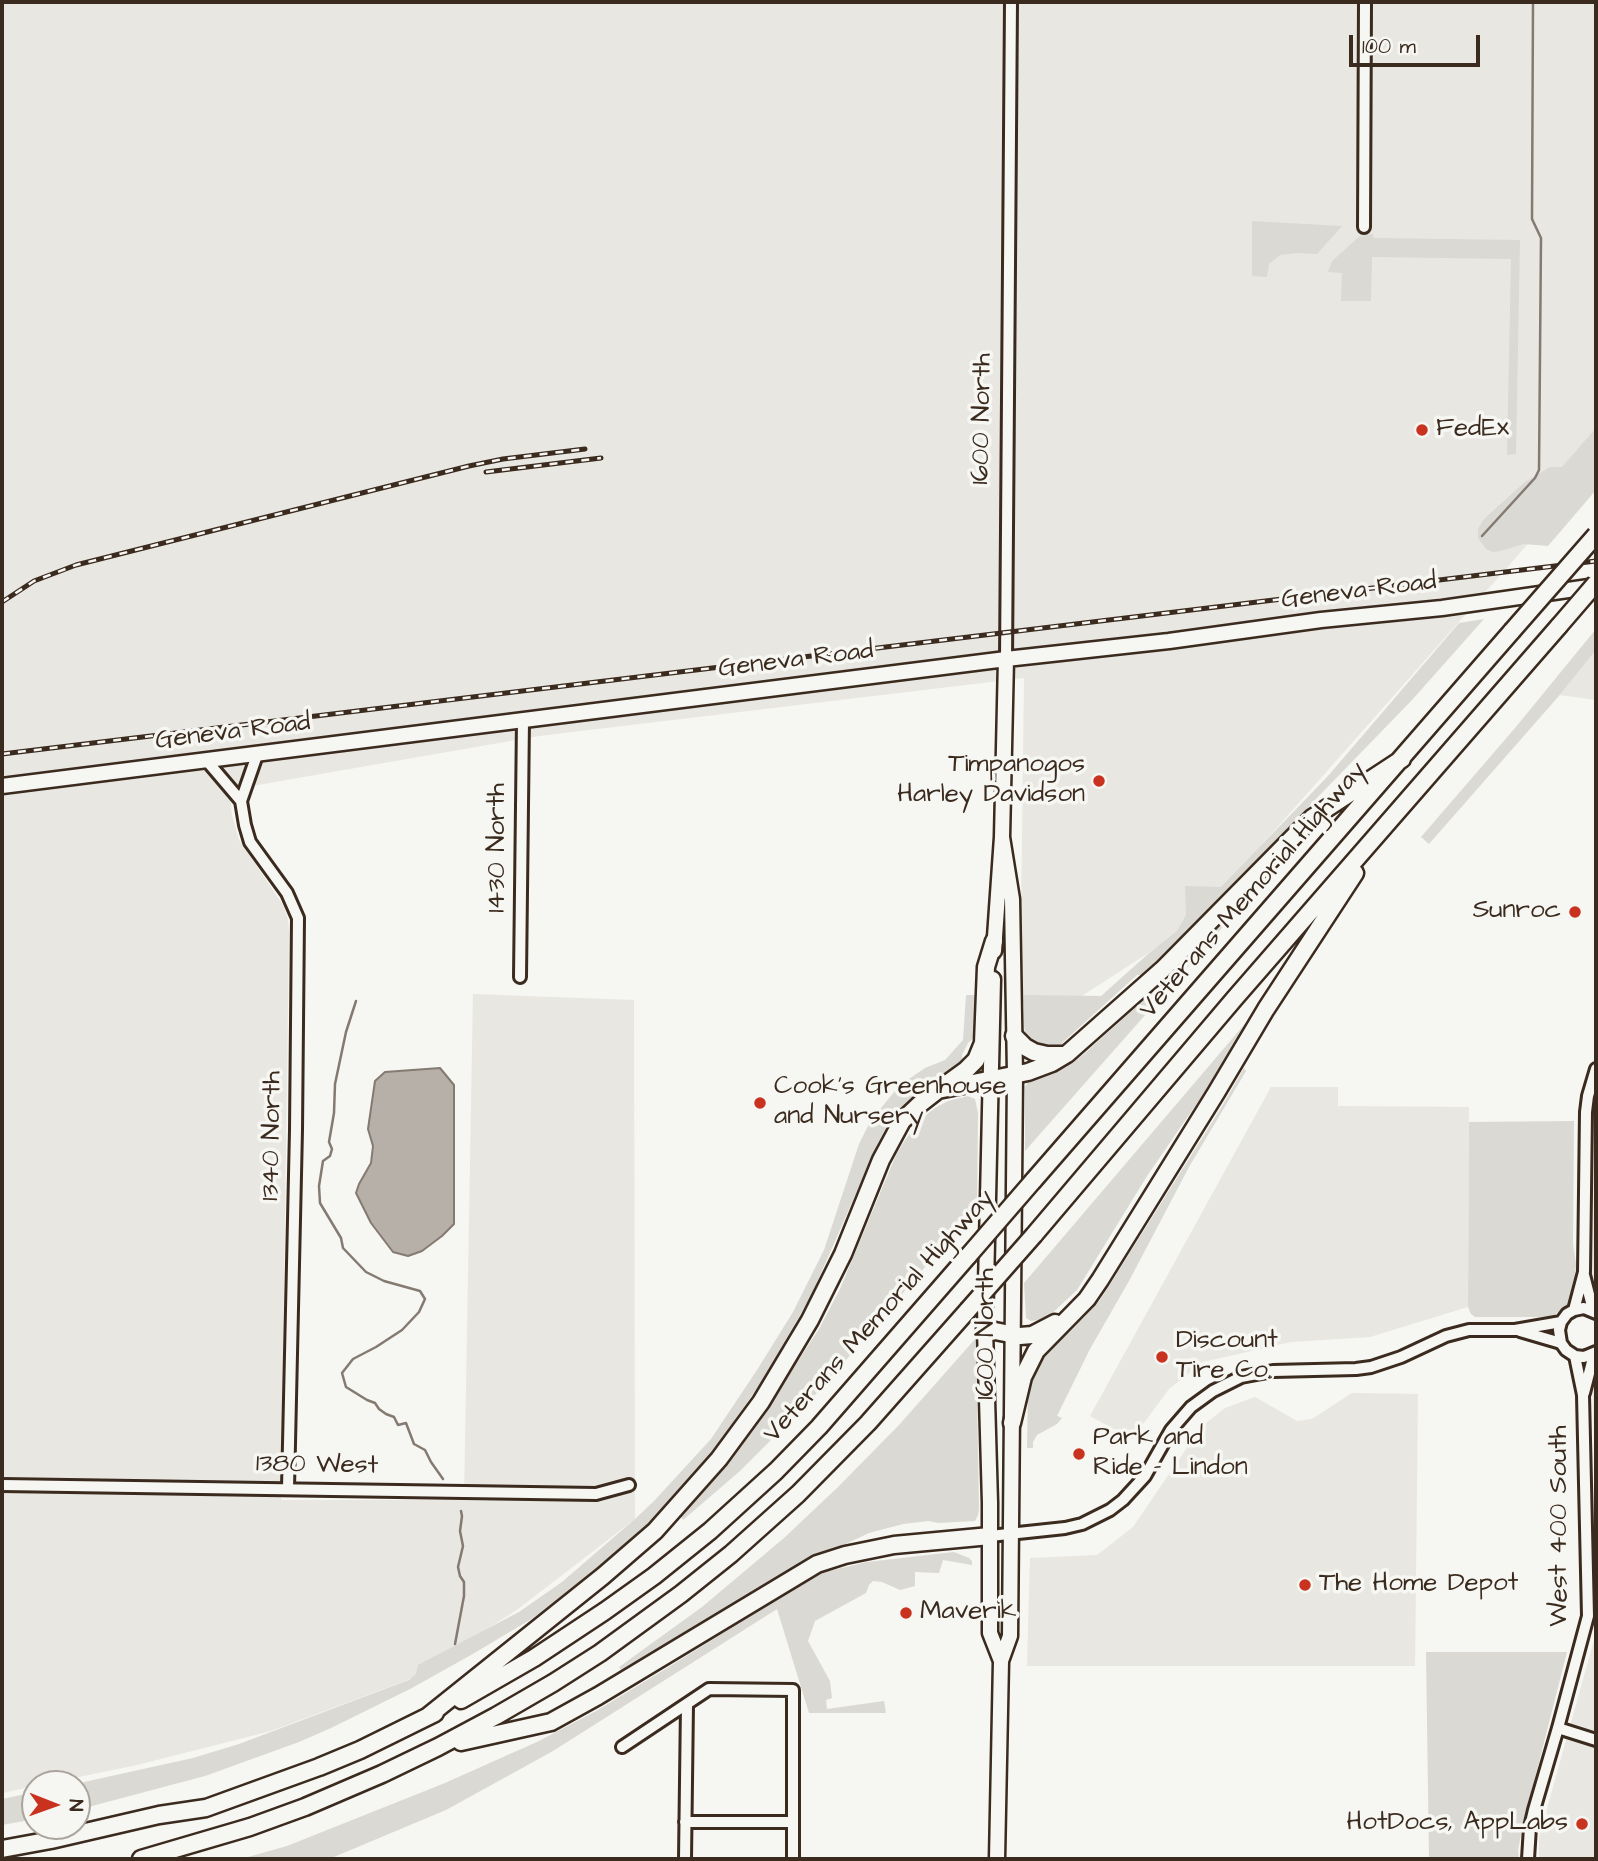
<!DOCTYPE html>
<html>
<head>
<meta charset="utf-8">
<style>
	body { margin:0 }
	#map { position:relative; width:1598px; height:1861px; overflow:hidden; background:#f6f6f2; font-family:"Architects Daughter",sans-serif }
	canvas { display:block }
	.frame { position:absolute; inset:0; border:4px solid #3b2a1e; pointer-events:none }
	.north { position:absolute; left:21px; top:1770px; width:70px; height:70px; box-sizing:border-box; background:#f6f6f2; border:2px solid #aba49d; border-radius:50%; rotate:91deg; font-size:19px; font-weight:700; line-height:28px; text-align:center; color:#3b2a1e }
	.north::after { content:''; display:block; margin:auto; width:24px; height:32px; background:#c8321e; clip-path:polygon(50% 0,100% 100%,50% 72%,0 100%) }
	.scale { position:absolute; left:1349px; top:35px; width:131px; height:32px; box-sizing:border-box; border:4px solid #3b2a1e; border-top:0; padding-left:9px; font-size:21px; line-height:24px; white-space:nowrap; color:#3b2a1e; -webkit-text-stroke:5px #f6f6f2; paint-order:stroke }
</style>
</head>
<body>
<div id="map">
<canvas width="1598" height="1861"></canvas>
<div class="frame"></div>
<div class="north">N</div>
<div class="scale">100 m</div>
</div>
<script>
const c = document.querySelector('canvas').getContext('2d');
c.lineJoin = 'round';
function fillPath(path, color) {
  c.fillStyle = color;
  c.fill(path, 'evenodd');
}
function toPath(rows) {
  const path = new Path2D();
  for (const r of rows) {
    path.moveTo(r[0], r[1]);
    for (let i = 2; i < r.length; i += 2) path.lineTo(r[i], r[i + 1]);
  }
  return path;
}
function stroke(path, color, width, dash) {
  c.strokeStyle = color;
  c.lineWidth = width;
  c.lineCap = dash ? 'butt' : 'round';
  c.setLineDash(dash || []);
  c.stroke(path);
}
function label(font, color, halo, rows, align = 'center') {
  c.font = font + ' "Architects Daughter",sans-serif';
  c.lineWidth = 7;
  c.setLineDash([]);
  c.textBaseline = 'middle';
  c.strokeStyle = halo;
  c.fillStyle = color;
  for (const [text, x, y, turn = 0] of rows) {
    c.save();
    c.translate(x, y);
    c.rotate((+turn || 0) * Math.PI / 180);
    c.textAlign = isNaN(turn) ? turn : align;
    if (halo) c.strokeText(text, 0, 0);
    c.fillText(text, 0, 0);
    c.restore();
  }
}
const built = toPath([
	[2,2,1596,2,1596,467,1190,926,1037,1025,1020,999,1024,678,539,736,229,790,232,815,239,840,283,905,288,919,289,934,281,1500,464,1500,473,994,634,1000,635,1519,518,1609,408,1680,271,1731,137,1765,45,1784,35,1784,35,1786,2,1793],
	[1596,650,1596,700,1559,695],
	[1271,1087,1338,1087,1338,1106,1469,1107,1468,1307,1370,1337,1291,1342,1203,1362,1169,1389,1132,1439,1090,1416],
	[1594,1162,1596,1162,1596,1298,1591,1287],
	[1596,1364,1596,1522,1592,1374],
	[1352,1393,1418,1394,1415,1666,1027,1666,1030,1558,1097,1555,1133,1527,1201,1427,1225,1408,1255,1397,1297,1421,1312,1419],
	[1596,1633,1596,1859,1539,1859,1539,1837]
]);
const green = toPath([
	[1252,221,1342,226,1317,254,1297,253,1280,255,1269,264,1267,277,1252,276],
	[1373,234,1374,238,1520,240,1516,454,1507,455,1511,259,1372,257,1371,301,1341,301,1342,273,1328,272,1332,261,1360,236],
	[1596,428,1596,490,1548,546,1524,544,1500,551,1493,552,1486,549,1478,538,1478,529,1484,519,1525,482,1550,467,1562,467],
	[1484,619,1412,700,1151,969,1144,975,1137,975,1062,1043,1063,1044,1048,1050,1027,1042,1030,1040,1025,1033,1024,1025,1024,995,1101,996,1148,954,1177,931,1186,915,1185,886,1221,887,1328,776,1459,623],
	[1596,629,1596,650,1558,697,1429,844,1421,837,1515,728],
	[1234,909,1237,911,1025,1151,1025,1087,1028,1081,1043,1077,1066,1067,1084,1054,1116,1025],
	[966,995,977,995,976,1036,968,1043,962,1055,963,1067,951,1074,934,1081,917,1092,900,1108,889,1122,879,1141,810,1298,759,1385,717,1446,682,1489,633,1539,599,1569,533,1618,471,1655,410,1689,331,1728,299,1742,205,1776,77,1810,77,1784,75,1784,193,1758,239,1744,409,1680,416,1674,418,1665,519,1612,562,1582,635,1519,654,1501,711,1439,757,1370,793,1312,824,1250,859,1144,871,1120,900,1085,925,1068,945,1060,963,1040],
	[1249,1019,1251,1020,1224,1064,1147,1176,1077,1290,1046,1319,1031,1321,1026,1318,1024,1283],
	[1244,1068,1246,1071,1189,1167,1129,1281,1090,1349,1057,1416,1062,1418,1057,1424,1037,1435,1033,1442,1033,1448,1027,1448,1028,1389,1032,1375,1041,1359,1039,1358,1050,1346,1072,1330,1100,1300,1221,1108],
	[968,1096,975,1099,978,1113,977,1206,829,1380,795,1416,740,1471,683,1520,680,1515,721,1470,749,1435,819,1329,840,1289,896,1155,905,1140,922,1118,935,1108,948,1101],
	[1574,1121,1573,1244,1576,1264,1574,1296,1570,1303,1553,1316,1539,1317,1475,1317,1471,1314,1468,1307,1469,1122],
	[976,1338,979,1509,978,1515,975,1521,938,1523,929,1521,903,1524,869,1533,788,1571,746,1595,623,1673,619,1667,702,1607,784,1538,838,1487,899,1425],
	[954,1552,969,1558,972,1561,972,1565,943,1560,939,1573,915,1572,915,1586,900,1590,882,1582,873,1581,869,1585,866,1593,815,1621,808,1641,830,1681,832,1698,826,1700,827,1709,884,1701,886,1713,809,1713,777,1609,553,1751,446,1810,329,1859,241,1859,287,1846,445,1783,539,1741,596,1711,667,1668,776,1600,774,1597,801,1582,825,1572,867,1562],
	[1426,1652,1567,1652,1523,1825,1518,1850,1519,1859,1429,1859],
	[35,1792,35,1819,2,1825,2,1799]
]);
const water = toPath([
	[440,1068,454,1085,454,1224,442,1236,422,1251,408,1256,393,1252,371,1223,356,1193,359,1184,371,1163,373,1146,368,1129,375,1081,385,1072,440,1068]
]);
const stream = toPath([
	[1482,536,1535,478,1539,470,1541,238,1532,219,1533,2],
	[356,1001,346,1032,335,1084,334,1113,329,1142,332,1149,330,1156,323,1161,319,1186,320,1203,341,1238,343,1248,366,1272,384,1281,420,1291,425,1299,419,1312,402,1330,376,1347,353,1359,342,1373,346,1387,367,1400,375,1403,379,1409,386,1414,394,1417,398,1425,406,1423,414,1444,425,1450,431,1462,443,1479],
	[455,1644,464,1596,464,1582,460,1576,458,1567,463,1546,460,1531,462,1516,461,1511]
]);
const minor = toPath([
	[1364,227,1365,2],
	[1006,659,1011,2],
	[257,755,241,801,245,825,250,842,287,893,298,918,296,1130,288,1488],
	[207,761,241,801],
	[520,977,523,720],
	[1584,1275,1593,1310],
	[1574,1310,1584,1272,1586,1112,1588,1096,1596,1069],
	[1596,1313,1584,1308,1574,1310,1567,1314,1561,1322,1559,1330,1561,1343,1566,1350,1575,1356,1584,1357,1596,1352],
	[1520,1331,1561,1343],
	[1584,1393,1594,1354],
	[2,1485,596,1494,629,1485],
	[990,1536,1065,1528,1082,1524,1110,1510,1123,1500,1145,1476,1171,1430,1191,1407,1213,1391,1241,1377,1273,1371,1356,1369,1371,1367,1401,1357,1446,1336,1469,1330,1515,1330,1561,1322],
	[1558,1728,1596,1740],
	[622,1747,709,1689,793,1690,793,1859],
	[685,1822,793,1822],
	[685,1859,687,1704],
	[1528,1859,1530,1827,1534,1810,1558,1728,1588,1616,1583,1395,1575,1356]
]);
const major = toPath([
	[2,786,1006,659,1169,641,1321,620,1442,608,1596,586],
	[994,951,1002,837,1006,659],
	[993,979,985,1329,990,1503,990,1633,1001,1661],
	[997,1859,1001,1661,1010,1636,1015,1074,1012,899,1002,837]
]);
const highway = toPath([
	[1014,1036,1025,1047,1034,1052,1047,1055,1064,1055],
	[944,1086,966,1070,976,1060,983,1043,986,967,994,941],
	[1033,1181,1512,631],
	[1034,1235,1235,998,1559,626],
	[985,1329,1020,1336,1032,1335,1055,1323],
	[1012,1423,1023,1377,1036,1351,1087,1299,1100,1280,1216,1093,1266,1009,1355,873],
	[461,1700,534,1658,605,1611,654,1576,710,1531,776,1471,819,1427,969,1255],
	[427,1717,603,1576,655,1531,719,1459,761,1402,810,1320,843,1254,881,1160,902,1121,920,1104,938,1090,1028,1072,1052,1063,1067,1054,1163,969,1312,818,1402,759],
	[461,1742,551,1722,598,1696,817,1564,845,1555,894,1545,990,1536],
	[2,1849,51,1840,159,1815,206,1808,319,1767,360,1750,435,1713],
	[141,1859,250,1827,305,1807,382,1774,438,1747,496,1716,553,1683,600,1653,681,1594,731,1554,798,1494,868,1423,968,1310]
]);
const rail = toPath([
	[486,472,601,458],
	[2,602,34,581,76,565,469,466,503,459,585,449],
	[2,754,1596,561]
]);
const highwayBridge = toPath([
	[1559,626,1596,583],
	[1512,631,1596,535],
	[969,1255,1033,1181],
	[968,1310,1034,1235]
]);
const markers = [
	[1422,430,7,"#c8321e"],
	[1099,781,7,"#c8321e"],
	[1575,912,7,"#c8321e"],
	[760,1103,7,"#c8321e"],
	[1162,1357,7,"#c8321e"],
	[1079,1454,7,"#c8321e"],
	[1305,1585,7,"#c8321e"],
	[906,1613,7,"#c8321e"],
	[1582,1824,7,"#c8321e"]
];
const streetNames = [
	["1600 North",983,419,-89],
	["Geneva Road",1359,592,-7],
	["Geneva Road",796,661,-7],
	["Geneva Road",233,733,-7],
	["1430 North",499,848,-90],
	["Veterans Memorial Highway",1254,891,-49],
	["1340 North",273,1136,-89],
	["Veterans Memorial Highway",880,1317,-48],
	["1600 North",988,1334,-90],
	["1380 West",317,1466,1],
	["West 400 South",1561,1526,-90]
];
const poiNames = [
	["FedEx",1436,430],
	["Timpanogos",1085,766,"right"],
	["Harley Davidson",1085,796,"right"],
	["Sunroc",1561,912,"right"],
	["Cook's Greenhouse",774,1088],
	["and Nursery",774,1118],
	["Discount",1176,1342],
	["Tire Co.",1176,1372],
	["Park and",1093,1439],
	["Ride - Lindon",1093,1469],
	["The Home Depot",1319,1585],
	["Maverik",920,1613],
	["HotDocs, AppLabs",1568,1824,"right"]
];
fillPath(built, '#e8e7e2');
fillPath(green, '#dad9d3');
fillPath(water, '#b6b0a9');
stroke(water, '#857a71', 2);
stroke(stream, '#857a71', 2.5);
stroke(minor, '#3b2a1e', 16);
stroke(major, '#3b2a1e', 19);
stroke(highway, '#3b2a1e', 21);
stroke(minor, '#f6f6f2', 10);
stroke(major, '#f6f6f2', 14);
stroke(highway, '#f6f6f2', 16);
stroke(rail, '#3b2a1e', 5);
stroke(rail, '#f6f6f2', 2.5, [8]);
stroke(highwayBridge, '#3b2a1e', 21, []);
stroke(highwayBridge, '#f6f6f2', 16);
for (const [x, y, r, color] of markers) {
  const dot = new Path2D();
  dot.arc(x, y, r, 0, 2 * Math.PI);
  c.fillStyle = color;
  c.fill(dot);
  stroke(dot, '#f6f6f2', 2.5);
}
label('26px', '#3b2a1e', '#f6f6f2', streetNames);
label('26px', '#3b2a1e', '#f6f6f2', poiNames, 'left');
</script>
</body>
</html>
